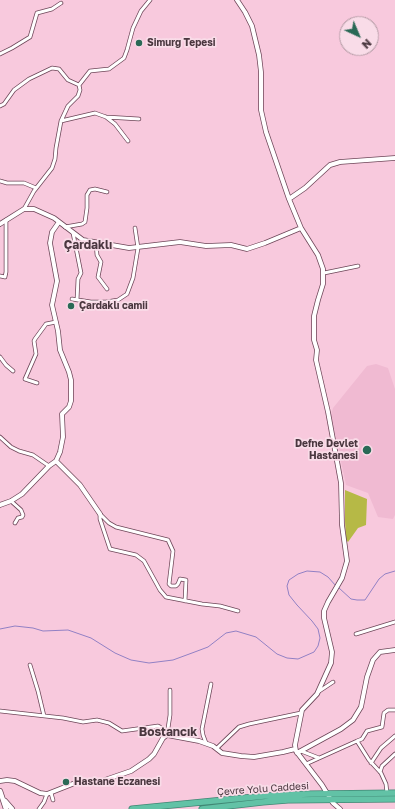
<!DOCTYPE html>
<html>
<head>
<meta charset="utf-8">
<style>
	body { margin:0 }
	#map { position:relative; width:395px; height:809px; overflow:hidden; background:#f8c9dd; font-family:"Golos Text",sans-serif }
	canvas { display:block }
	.north { position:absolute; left:339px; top:16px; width:40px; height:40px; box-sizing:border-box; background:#f9dce8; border:1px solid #b39aa4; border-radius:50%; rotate:136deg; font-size:11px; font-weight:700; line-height:16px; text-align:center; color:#4a373f }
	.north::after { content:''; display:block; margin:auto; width:14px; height:18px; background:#2a6956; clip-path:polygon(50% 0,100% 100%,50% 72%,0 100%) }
</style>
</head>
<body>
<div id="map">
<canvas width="395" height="809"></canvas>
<div class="north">N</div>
</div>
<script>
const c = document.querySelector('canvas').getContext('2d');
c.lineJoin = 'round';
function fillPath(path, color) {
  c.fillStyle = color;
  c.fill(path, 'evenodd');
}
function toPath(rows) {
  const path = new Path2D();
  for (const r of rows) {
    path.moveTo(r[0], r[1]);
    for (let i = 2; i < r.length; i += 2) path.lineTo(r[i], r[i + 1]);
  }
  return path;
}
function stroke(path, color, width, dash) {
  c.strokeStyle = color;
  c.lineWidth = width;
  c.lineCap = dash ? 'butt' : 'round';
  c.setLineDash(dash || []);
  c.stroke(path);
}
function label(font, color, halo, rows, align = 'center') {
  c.font = font + ' "Golos Text",sans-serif';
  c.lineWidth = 3.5;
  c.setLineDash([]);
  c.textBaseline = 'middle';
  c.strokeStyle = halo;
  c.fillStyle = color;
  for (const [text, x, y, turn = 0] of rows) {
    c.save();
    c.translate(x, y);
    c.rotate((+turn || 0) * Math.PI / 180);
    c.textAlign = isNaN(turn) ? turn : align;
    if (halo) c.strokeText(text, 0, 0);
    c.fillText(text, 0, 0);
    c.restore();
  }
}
const built = toPath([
	[376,364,388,368,395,389,395,515,393,519,378,517,368,493,346,485,331,415,333,408,367,366]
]);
const green = toPath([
	[345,490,367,499,366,525,358,528,348,542,346,540,345,521]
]);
const stream = toPath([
	[339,588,351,599,357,600,365,600,379,579,385,574,395,571],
	[0,629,15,626,33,628,43,631,68,630,91,638,115,653,131,660,149,663,173,660,192,653,208,647,226,633,236,631,256,637,277,654,287,658,298,659,314,652,318,646,320,638,318,629,312,621,297,605,289,595,287,586,289,580,298,574,307,571,320,572,328,577,336,586]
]);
const minor = toPath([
	[0,54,12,48,30,37,37,13,52,9,61,3],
	[0,106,4,104,14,90,29,79,52,68,59,69,68,80,79,85],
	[106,117,115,124,128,141],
	[61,121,95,113,106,117,139,119],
	[0,181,7,183,24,183,36,188],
	[24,209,34,191,52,168,55,159,56,148,61,121,68,106,78,96,80,90,79,85,90,71,109,69,124,58,127,50,133,28,141,11,150,0],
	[65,227,82,224,85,222,87,208,87,195,90,190,95,189,107,192],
	[73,233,81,273,78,279,77,300],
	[96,243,97,255,101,262,98,277,107,289],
	[324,273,358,266],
	[0,276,5,277,6,272,6,220],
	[72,299,91,302,106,302,118,300,127,294,133,278,138,248,135,228],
	[0,357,6,365,13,371],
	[37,383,25,379,36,354,34,341,35,339,46,324,56,322],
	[0,437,11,447,19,451,33,455,49,466],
	[11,501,21,510,23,515,22,517,18,518,15,523],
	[100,514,100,519,110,549,136,555,144,561,160,590,166,597,202,604,220,606,238,611],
	[100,514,109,523,116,527,168,540,173,551,169,584,171,586,176,586,178,584,180,579,186,580,185,601],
	[356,634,395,622],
	[30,665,38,691,44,716],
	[318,692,333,682],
	[0,711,63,718,83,722,97,720,109,723,122,731,158,726,160,727,164,736],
	[167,735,170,715,170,690],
	[357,741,362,739,367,731,382,727,384,713,388,710,395,710],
	[206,743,203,735,202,729,211,684],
	[217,748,239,727,249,724,301,713],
	[301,751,319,758],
	[371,763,381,748,395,736],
	[306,764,357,741,369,760,381,773,386,784,387,793],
	[380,772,382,766,395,754],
	[51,793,53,800],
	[39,809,44,802,47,794]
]);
const tertiary = toPath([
	[237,0,245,12,252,26,259,55,261,72,261,110,266,132,289,199,301,228,318,255,323,269,323,284,318,300,314,316,314,340,317,350,316,360,328,412,341,483,342,525,347,561,342,578,328,602,324,611,324,618,332,652,331,663,317,694,302,710,295,745,296,751,322,785,333,803,340,809],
	[289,199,305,188,330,165,340,162,395,158],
	[0,224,24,209,34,209,54,218,83,240,129,248,180,242,206,246,231,245,247,249,265,243,301,228],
	[56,461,80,485,100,514],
	[0,505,11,501,22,494,49,466,56,461,60,452,63,437,62,414,69,407,71,401,71,380,69,372,60,350,58,331,52,305,57,281,50,243,52,232,59,222],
	[297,753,341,729,353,720,361,707,367,677,373,660,380,652,395,650],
	[0,781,7,780,15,781,40,793,47,794,75,783,99,782,131,771,149,759,154,754,163,738,167,735,199,741,213,746,222,753,241,756,254,757,283,752,295,749]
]);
const secondary = toPath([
	[0,791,6,809],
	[5,801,12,809]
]);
const trunk = toPath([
	[132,809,264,796,309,794,395,793],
	[202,809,263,802,288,800,395,799]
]);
const markers = [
	[139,43,4,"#2a6956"],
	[71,306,4,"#2a6956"],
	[367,450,5,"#2a6956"],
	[66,782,4,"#2a6956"]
];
const poiNames = [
	["Simurg Tepesi",147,43],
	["Çardaklı camii",79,306],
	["Defne Devlet",358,444,"right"],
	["Hastanesi",358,456,"right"],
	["Hastane Eczanesi",74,782]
];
const streetNames = [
	["Çevre Yolu Caddesi",263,789,-4]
];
const quarterNames = [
	["Çardaklı",88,245],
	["Bostancık",168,732]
];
fillPath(built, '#f0bad2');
fillPath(green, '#b6b946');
stroke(stream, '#9180c4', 1);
stroke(minor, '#6d4658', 4.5);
stroke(tertiary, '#6d4658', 5.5);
stroke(secondary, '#6d4658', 6);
stroke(trunk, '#408774', 7);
stroke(minor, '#fff', 3);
stroke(tertiary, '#fff', 4);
stroke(secondary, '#fff', 4.5);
stroke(trunk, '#62c2a6', 5.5);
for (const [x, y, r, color] of markers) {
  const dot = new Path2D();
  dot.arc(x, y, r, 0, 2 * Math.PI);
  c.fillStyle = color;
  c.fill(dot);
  stroke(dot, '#f9dce8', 1.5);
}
label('bold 10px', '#4a373f', '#f9dce8', poiNames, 'left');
label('10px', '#4a373f', '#f9dce8', streetNames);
label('bold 12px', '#4a373f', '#f9dce8', quarterNames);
</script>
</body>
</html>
